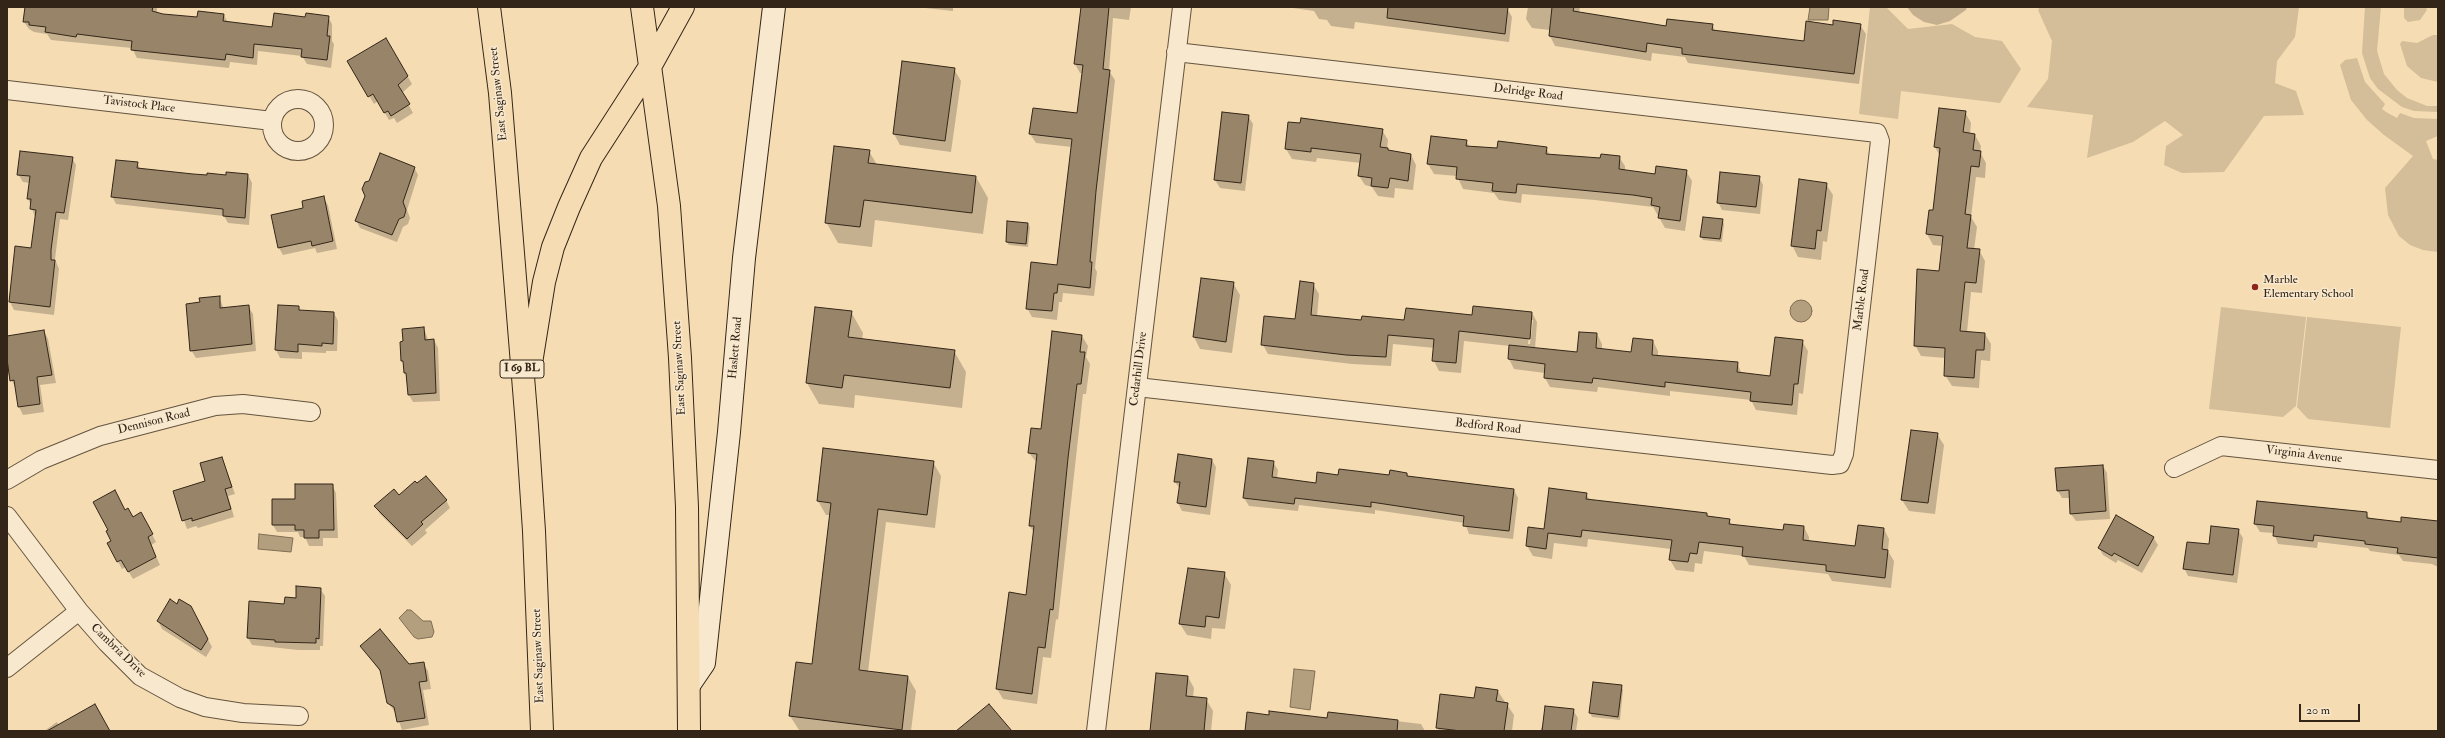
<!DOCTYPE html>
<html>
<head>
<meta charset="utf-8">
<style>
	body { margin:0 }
	#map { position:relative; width:2445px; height:738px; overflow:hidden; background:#f5dcb3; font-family:"IM FELL Double Pica",serif }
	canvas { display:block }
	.frame { position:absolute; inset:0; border:8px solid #332618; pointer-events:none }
	.scale { position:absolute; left:2299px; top:704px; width:61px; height:18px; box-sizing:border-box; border:2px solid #332618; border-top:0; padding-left:5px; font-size:12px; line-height:14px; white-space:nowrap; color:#332618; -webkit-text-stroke:3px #f8e8ce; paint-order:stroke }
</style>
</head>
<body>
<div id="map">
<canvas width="2445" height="738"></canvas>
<div class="frame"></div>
<div class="scale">20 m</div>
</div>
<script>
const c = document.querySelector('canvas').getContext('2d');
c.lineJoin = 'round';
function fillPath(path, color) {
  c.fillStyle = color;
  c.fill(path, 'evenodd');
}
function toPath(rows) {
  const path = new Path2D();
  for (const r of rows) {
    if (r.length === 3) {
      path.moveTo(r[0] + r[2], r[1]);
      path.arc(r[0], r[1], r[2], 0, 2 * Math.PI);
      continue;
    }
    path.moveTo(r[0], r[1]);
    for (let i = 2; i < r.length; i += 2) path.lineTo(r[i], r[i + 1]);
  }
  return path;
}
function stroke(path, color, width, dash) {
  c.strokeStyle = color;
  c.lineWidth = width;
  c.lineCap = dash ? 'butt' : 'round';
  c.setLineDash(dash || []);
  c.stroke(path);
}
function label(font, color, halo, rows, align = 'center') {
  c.font = font + ' "IM FELL Double Pica",serif';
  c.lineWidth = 3;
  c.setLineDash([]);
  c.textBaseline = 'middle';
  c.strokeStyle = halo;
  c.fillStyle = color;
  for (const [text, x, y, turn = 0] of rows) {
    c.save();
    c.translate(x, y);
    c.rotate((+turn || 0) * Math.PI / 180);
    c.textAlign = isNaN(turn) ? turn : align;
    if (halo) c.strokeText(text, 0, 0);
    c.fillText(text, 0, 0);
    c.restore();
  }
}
const green = toPath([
	[1870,7,1886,7,1908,29,1952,24,1975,37,2002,41,2021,69,2000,103,1901,91,1898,119,1859,114],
	[2040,7,2299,7,2295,37,2277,61,2275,83,2296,91,2304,115,2264,116,2224,172,2182,173,2164,165,2166,146,2183,135,2165,121,2133,142,2087,158,2093,115,2027,107,2048,79,2052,41,2038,10],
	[2365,7,2381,7,2377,51,2384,74,2397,90,2407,98,2427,106,2438,106,2438,112,2414,111,2402,107,2378,89,2370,78,2362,53],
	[2404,7,2426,7,2427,10,2420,20,2408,22,2404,18],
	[2433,35,2438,35,2438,82,2421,78,2407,66,2400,44,2402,41,2417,43],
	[2357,58,2365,82,2385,104,2382,109,2386,112,2397,118,2400,113,2414,118,2438,119,2438,136,2426,141,2433,159,2438,160,2438,252,2423,250,2410,245,2399,236,2388,215,2385,188,2413,156,2384,135,2367,120,2351,100,2340,65,2345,60],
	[2221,307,2306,317,2296,406,2283,417,2209,409],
	[2307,317,2401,327,2390,428,2308,419,2297,407]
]);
const water = toPath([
	[1810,7,1829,7,1828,20,1808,20,1810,7],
	[1801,311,11],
	[259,534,293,538,291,552,258,549,259,534],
	[407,610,411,610,423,621,431,621,434,632,432,637,418,639,414,637,399,618,407,610],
	[1294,669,1315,671,1310,710,1290,707,1294,669]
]);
const shadow = toPath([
	[26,7,157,7,157,13,163,15,198,18,224,15,228,23,273,29,306,18,328,17,332,24,332,41,334,44,331,68,307,64,302,56,258,51,257,65,230,62,229,68,137,58,132,48,51,40,47,34,34,32,29,29,24,22],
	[916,7,953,7,953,11],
	[1082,7,1131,7,1129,20,1113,18,1109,71,1115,80,1095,268,1097,272,1094,296,1063,293,1062,302,1059,302,1057,320,1032,317,1027,308,1058,266,1072,147,1036,143,1030,134,1078,114,1083,73,1080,73,1075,64],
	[1286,7,1499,7,1507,8,1512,17,1509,42,1355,22,1354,29,1331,26,1327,20,1319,19,1314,11],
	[1528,7,1580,7,1579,13,1625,19,1626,22,1667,27,1712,25,1716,32,1804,42,1833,26,1860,25,1866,34,1859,84,1688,63,1685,57,1652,53,1651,61,1555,46,1550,36,1550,30,1532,28,1526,19],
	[1907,7,1967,7,1966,10,1950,21,1937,25,1924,22,1913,15],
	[386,39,412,84,402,93,413,113,397,123,394,118,389,120,378,101,374,104,348,61],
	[954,69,961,81,951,152,900,145,894,134],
	[1965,112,1971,123,1970,134,1975,135,1981,146,1980,152,1986,163,1985,178,1976,177,1971,217,1977,227,1974,250,1979,250,1985,261,1982,293,1971,292,1967,332,1985,334,1991,344,1990,361,1981,360,1979,388,1952,386,1945,375,1946,358,1921,356,1915,345,1940,272,1943,246,1933,245,1927,234,1933,211,1940,156,1935,147],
	[1223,113,1248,116,1253,124,1245,191,1220,188,1215,180],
	[1382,130,1388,140,1387,149,1389,152,1411,155,1416,165,1413,190,1395,188,1394,198,1378,196,1372,187,1365,185,1359,176,1361,163,1317,158,1316,162,1292,159,1286,149],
	[1466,141,1470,147,1498,149,1546,148,1550,155,1601,159,1619,157,1625,166,1625,171,1656,175,1686,171,1692,181,1685,231,1665,228,1653,207,1595,200,1522,194,1521,203,1499,200,1494,193,1463,189,1457,176,1434,174,1428,164],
	[869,151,877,165,976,177,988,198,983,234,875,220,872,247,838,243,826,222],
	[72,158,76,165,68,220,60,219,55,259,59,269,54,315,14,310,10,302,16,247,32,249,35,217,28,198,30,183,23,182,18,174],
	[137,163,141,170,193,175,248,175,252,183,249,225,228,223,224,216,116,204,112,196],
	[414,167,418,175,407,210,410,218,408,224,403,227,397,242,360,228,356,220],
	[1759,177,1763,185,1760,214,1722,210,1718,202],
	[1826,184,1833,195,1827,242,1823,241,1821,260,1798,257,1792,245],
	[323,197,328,205,337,249,317,253,315,248,283,255,279,248,304,209],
	[1722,220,1724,224,1722,242,1703,240,1701,236],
	[1028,224,1030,227,1028,247,1009,245,1007,242],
	[1233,283,1240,295,1232,353,1200,349,1194,337],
	[1313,284,1319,294,1317,317,1362,321,1405,321,1532,313,1537,322,1535,349,1578,353,1597,334,1602,344,1602,349,1632,353,1653,341,1658,351,1658,356,1737,363,1742,374,1771,378,1802,341,1808,351,1803,394,1799,393,1797,415,1756,410,1751,400,1670,391,1670,396,1598,387,1597,392,1550,387,1545,378,1545,373,1514,369,1509,359,1510,346,1464,341,1461,373,1439,371,1434,361,1435,348,1393,344,1391,366,1352,364,1268,354,1263,345,1296,320],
	[1531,320,1533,320,1530,344,1528,344],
	[219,297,224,309,248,306,253,314,256,351,196,358,191,350,201,303],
	[298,307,301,311,334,313,338,321,337,351,326,351,326,353,302,352,302,359,280,358,276,350],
	[816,308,851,312,863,333,862,340,954,351,966,372,962,408,855,395,854,408,819,404,807,383],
	[424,328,428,340,434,340,438,348,440,401,413,402,409,395,401,343],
	[44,331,48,339,56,383,40,385,44,412,23,415,19,407,16,388,7,372,7,337],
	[1082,336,1088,346,1086,357,1090,364,1086,394,1083,394,1058,620,1056,619,1051,658,1043,657,1037,704,1003,699,997,689,1027,596,1034,533,1030,526,1037,463,1029,453,1042,430],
	[1937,434,1944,445,1935,514,1909,511,1902,500],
	[222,458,235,494,228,496,234,517,198,528,196,526,187,529,174,491,206,482],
	[1212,460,1216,467,1210,515,1182,511,1178,503,1180,489,1175,482],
	[933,462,941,476,935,528,886,522,868,672,908,677,916,691,911,731,799,730,790,716,813,665,831,515,826,515,818,501],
	[1273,462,1278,470,1277,479,1317,484,1339,476,1389,476,1407,473,1409,478,1514,490,1518,498,1513,539,1469,534,1465,523,1375,510,1375,514,1299,505,1298,511,1249,506,1244,498],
	[2103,466,2107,473,2110,519,2076,521,2071,514,2070,498,2062,498,2058,491],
	[332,485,336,493,338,538,323,538,323,546,309,546,305,537,300,537,298,532,277,532,273,525,296,500],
	[1586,494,1590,500,1706,514,1708,517,1729,520,1732,525,1784,531,1804,527,1809,537,1809,542,1856,547,1884,529,1889,539,1888,551,1894,561,1891,588,1832,581,1828,574,1749,565,1744,556,1704,551,1702,564,1695,563,1694,572,1676,570,1670,560,1671,549,1588,539,1587,547,1554,543,1552,559,1533,556,1527,546,1529,529,1545,530],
	[399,497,446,500,450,508,425,530,427,533,412,546,380,514,375,506],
	[125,511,133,518,145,521,156,542,151,545,160,565,133,579,126,567,122,569,108,543,112,541,109,531],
	[2366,513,2370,519,2402,523,2438,522,2438,567,2432,564,2403,561,2399,555,2370,551,2368,548,2318,542,2317,548,2278,544,2274,533,2260,532,2255,524],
	[2238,530,2243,538,2237,583,2188,576,2184,568,2210,545],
	[2153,537,2158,545,2142,573,2118,560,2116,563,2103,555,2099,548],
	[1224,573,1231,585,1225,629,1212,628,1211,639,1187,635,1180,624],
	[320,589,325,596,323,646,320,646,320,650,298,650,252,645,248,638,285,605],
	[195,615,212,647,206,657,162,629,158,621],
	[361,646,409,665,423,663,428,671,431,689,423,690,429,725,402,730,396,713,388,703,381,673],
	[1188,677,1194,688,1193,698,1206,699,1213,711,1211,731,1151,731],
	[1621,686,1623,690,1620,720,1592,717,1590,713],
	[1497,690,1514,715,1512,731,1439,731,1437,728,1475,699],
	[1573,710,1578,718,1576,731,1541,731,1541,728],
	[1329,713,1421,724,1425,731,1246,731,1270,716,1328,719],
	[57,722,59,726,109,731,44,731]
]);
const building = toPath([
	[25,7,153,7,152,11,163,14,197,17,198,11,224,14,223,21,272,27,274,13,305,17,306,13,329,16,327,36,330,36,327,60,301,57,302,49,254,44,253,58,226,54,225,60,131,50,132,41,77,34,76,37,45,32,46,27,29,25,29,22,23,22,25,7],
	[1081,7,1109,7,1103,69,1110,70,1096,191,1090,262,1092,262,1090,288,1058,284,1057,293,1054,293,1052,311,1026,309,1031,262,1057,265,1072,139,1029,134,1033,108,1077,113,1083,65,1074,64,1081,7],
	[1388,7,1508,7,1505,34,1387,18,1388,7],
	[1552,7,1574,7,1573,11,1666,26,1667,19,1713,24,1712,30,1804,41,1806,21,1833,25,1833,20,1861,24,1854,74,1682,54,1682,48,1647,43,1646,52,1549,36,1552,7],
	[386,38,408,76,398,85,410,104,391,116,388,111,384,113,373,94,368,97,347,61,386,38],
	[902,61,955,68,945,141,893,134,902,61],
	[1939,108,1966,111,1963,132,1975,134,1973,150,1981,151,1979,167,1971,166,1965,214,1971,215,1967,248,1980,249,1976,283,1965,282,1960,331,1985,333,1984,350,1976,350,1974,378,1944,376,1945,348,1914,346,1917,269,1939,271,1943,236,1926,234,1929,210,1933,210,1940,148,1934,147,1939,108],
	[1222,112,1249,115,1241,183,1214,180,1222,112],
	[1301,118,1383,129,1380,147,1388,148,1388,150,1411,154,1408,181,1390,178,1388,188,1371,186,1372,178,1358,176,1361,154,1311,148,1311,152,1285,149,1288,122,1300,123,1301,118],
	[1431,136,1467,140,1466,146,1497,148,1498,141,1547,147,1546,154,1600,158,1601,154,1620,156,1619,169,1655,174,1656,166,1687,170,1680,221,1658,218,1660,207,1651,205,1652,198,1633,195,1517,184,1516,193,1492,191,1493,183,1456,179,1457,167,1427,164,1431,136],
	[834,146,870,150,868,163,976,176,972,213,864,200,860,227,825,223,834,146],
	[20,151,73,157,64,213,56,212,51,250,51,260,55,260,50,307,9,302,15,246,31,248,36,210,30,209,31,199,27,199,30,176,17,175,20,151],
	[380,153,415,167,403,202,406,210,404,217,399,219,392,235,355,221,365,196,362,189,365,182,369,181,380,153],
	[116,160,138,162,137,168,193,174,207,175,207,173,226,175,226,172,248,174,245,218,223,216,223,209,111,197,116,160],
	[1720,172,1760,176,1756,207,1717,203,1720,172],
	[1799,179,1827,183,1821,231,1817,230,1815,249,1791,246,1799,179],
	[324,196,333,241,312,246,311,241,278,248,271,215,303,208,302,201,324,196],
	[1703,217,1723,219,1720,239,1700,237,1703,217],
	[1007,221,1028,223,1026,244,1006,242,1007,221],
	[1201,278,1234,282,1226,342,1193,337,1201,278],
	[1300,281,1314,283,1311,315,1361,320,1362,316,1404,320,1406,308,1472,315,1473,306,1532,312,1530,339,1459,331,1456,363,1432,361,1434,339,1388,335,1386,357,1346,355,1261,345,1264,316,1295,319,1300,281],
	[220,296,220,308,249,305,252,344,190,351,186,304,200,302,199,298,220,296],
	[278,305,299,306,299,310,334,312,333,344,322,343,322,346,298,344,298,352,275,350,278,305],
	[815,307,852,311,848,337,955,350,950,388,844,375,842,388,806,383,815,307],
	[424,327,425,340,434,339,436,393,408,395,406,373,404,373,403,361,401,361,400,342,403,341,402,329,424,327],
	[44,330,52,375,37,377,40,404,18,407,14,380,10,381,7,359,7,336,44,330],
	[1052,331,1082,335,1080,352,1085,352,1081,384,1077,384,1068,458,1053,610,1050,609,1045,648,1038,647,1032,694,996,689,1009,592,1026,595,1034,526,1029,526,1037,454,1028,453,1031,428,1041,429,1052,331],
	[1579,332,1597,333,1596,348,1631,352,1633,338,1653,340,1652,355,1738,362,1737,372,1770,376,1775,337,1803,340,1798,384,1794,384,1792,405,1750,401,1751,392,1665,382,1665,387,1593,378,1592,383,1544,378,1545,364,1508,359,1509,345,1577,352,1579,332],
	[1911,430,1938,433,1928,503,1901,500,1911,430],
	[823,448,934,461,927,515,878,509,859,670,908,676,902,730,789,716,796,662,812,664,831,503,817,501,823,448],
	[1178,454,1212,459,1206,507,1177,503,1180,482,1174,482,1178,454],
	[222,457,232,487,225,489,231,509,192,521,192,518,182,521,173,491,205,481,200,463,222,457],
	[1248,458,1274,461,1272,477,1316,483,1317,472,1338,475,1339,469,1389,475,1390,470,1407,473,1407,476,1514,489,1509,531,1463,526,1464,516,1371,502,1371,507,1295,498,1294,504,1243,498,1248,458],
	[2103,465,2106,511,2070,514,2069,490,2057,491,2055,468,2103,465],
	[426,476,447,500,421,522,423,524,407,539,374,506,394,489,399,495,415,481,417,483,426,476],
	[295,484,333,484,334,530,319,530,319,538,304,538,304,530,295,530,295,525,272,525,272,499,295,499,295,484],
	[1549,488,1587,493,1586,499,1707,513,1707,516,1730,519,1729,524,1783,530,1784,524,1804,526,1803,540,1855,546,1858,525,1884,528,1882,549,1888,550,1885,578,1826,571,1826,565,1742,556,1743,547,1699,542,1697,554,1690,553,1688,562,1669,560,1672,540,1582,530,1581,537,1548,533,1546,549,1526,546,1528,527,1544,529,1549,488],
	[115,490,125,510,128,508,133,517,141,512,153,534,148,537,156,557,128,572,121,560,117,562,107,543,111,541,106,531,108,530,93,502,115,490],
	[2257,501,2367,512,2367,518,2401,522,2401,517,2438,521,2438,558,2397,553,2398,548,2365,544,2365,541,2314,535,2313,541,2273,536,2274,526,2254,524,2257,501],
	[2116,515,2154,537,2138,566,2114,553,2112,556,2098,548,2116,515],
	[2211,526,2239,529,2233,575,2183,569,2187,542,2209,544,2211,526],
	[1188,568,1225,572,1219,618,1206,616,1205,627,1179,624,1188,568],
	[296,586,321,588,319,639,316,638,316,643,275,642,275,640,247,638,249,601,284,604,285,597,296,598,296,586],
	[170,599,177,604,179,599,191,606,208,639,201,650,157,621,170,599],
	[380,629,409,664,424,662,427,681,419,682,425,718,397,722,394,707,387,703,380,670,360,646,380,629],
	[1156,673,1188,676,1186,696,1207,698,1204,731,1150,731,1156,673],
	[1593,682,1622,685,1618,717,1589,713,1593,682],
	[1476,687,1498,690,1496,701,1508,703,1504,731,1461,731,1436,728,1440,694,1474,698,1476,687],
	[95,704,110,731,47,731,95,704],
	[989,704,1012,731,956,731,989,704],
	[1545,706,1574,709,1571,731,1542,731,1545,706],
	[1269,711,1327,718,1328,712,1398,720,1397,731,1245,731,1247,712,1269,715,1269,711]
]);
const street = toPath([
	[7,90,272,121],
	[298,125,26],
	[1137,387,1832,465,1840,464,1844,454,1880,141,1877,133,1176,52],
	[2174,468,2221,446,2438,470],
	[7,480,41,460,100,436,215,406,243,404,311,412],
	[7,516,79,611,107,643,140,676,180,698,205,707,243,713,299,716],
	[7,668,79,611],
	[1096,731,1182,7]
]);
const secondary = toPath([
	[689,685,704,663,729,432,744,258,774,7]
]);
const primary = toPath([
	[489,7,500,93,527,426,534,531,542,731],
	[642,7,669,206,680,358,687,507,689,731],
	[531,363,544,282,553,247,569,207,591,158,651,65,683,7]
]);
const markers = [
	[2255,287,4,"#8f2418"]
];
const shields = [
	[522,369,44]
];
const shieldNames = [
	["I 69 BL",522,369]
];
const streetNames = [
	["Delridge Road",1528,93,7],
	["East Saginaw Street",499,94,-96],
	["Tavistock Place",139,105,7],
	["Marble Road",1862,300,-83],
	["Haslett Road",736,348,-85],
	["East Saginaw Street",680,368,-93],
	["Cedarhill Drive",1139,369,-83],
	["Dennison Road",154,422,-14],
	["Bedford Road",1488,427,6],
	["Virginia Avenue",2304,455,7],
	["Cambria Drive",118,651,44],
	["East Saginaw Street",539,656,-92]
];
const poiNames = [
	["Marble",2263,280],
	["Elementary School",2263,294]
];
fillPath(green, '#d4bd99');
fillPath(water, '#b39e7e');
stroke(water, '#806e55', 1);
fillPath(shadow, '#0003');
fillPath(building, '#988569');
stroke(building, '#332618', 1);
stroke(street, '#64543f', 20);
stroke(secondary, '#332618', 24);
stroke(primary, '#332618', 24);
stroke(street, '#f8e8ce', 18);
stroke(secondary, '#f8e8ce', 22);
stroke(primary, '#f5dcb3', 22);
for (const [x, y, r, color] of markers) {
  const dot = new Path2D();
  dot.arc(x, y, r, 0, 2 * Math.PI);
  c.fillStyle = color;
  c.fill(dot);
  stroke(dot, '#f8e8ce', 1.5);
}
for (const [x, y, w] of shields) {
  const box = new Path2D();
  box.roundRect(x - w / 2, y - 9, w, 18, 3);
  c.fillStyle = '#f8e8ce';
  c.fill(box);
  stroke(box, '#332618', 1);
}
label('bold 11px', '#332618', null, shieldNames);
label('12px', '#332618', '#f8e8ce', streetNames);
label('12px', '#332618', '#f8e8ce', poiNames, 'left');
</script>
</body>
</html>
